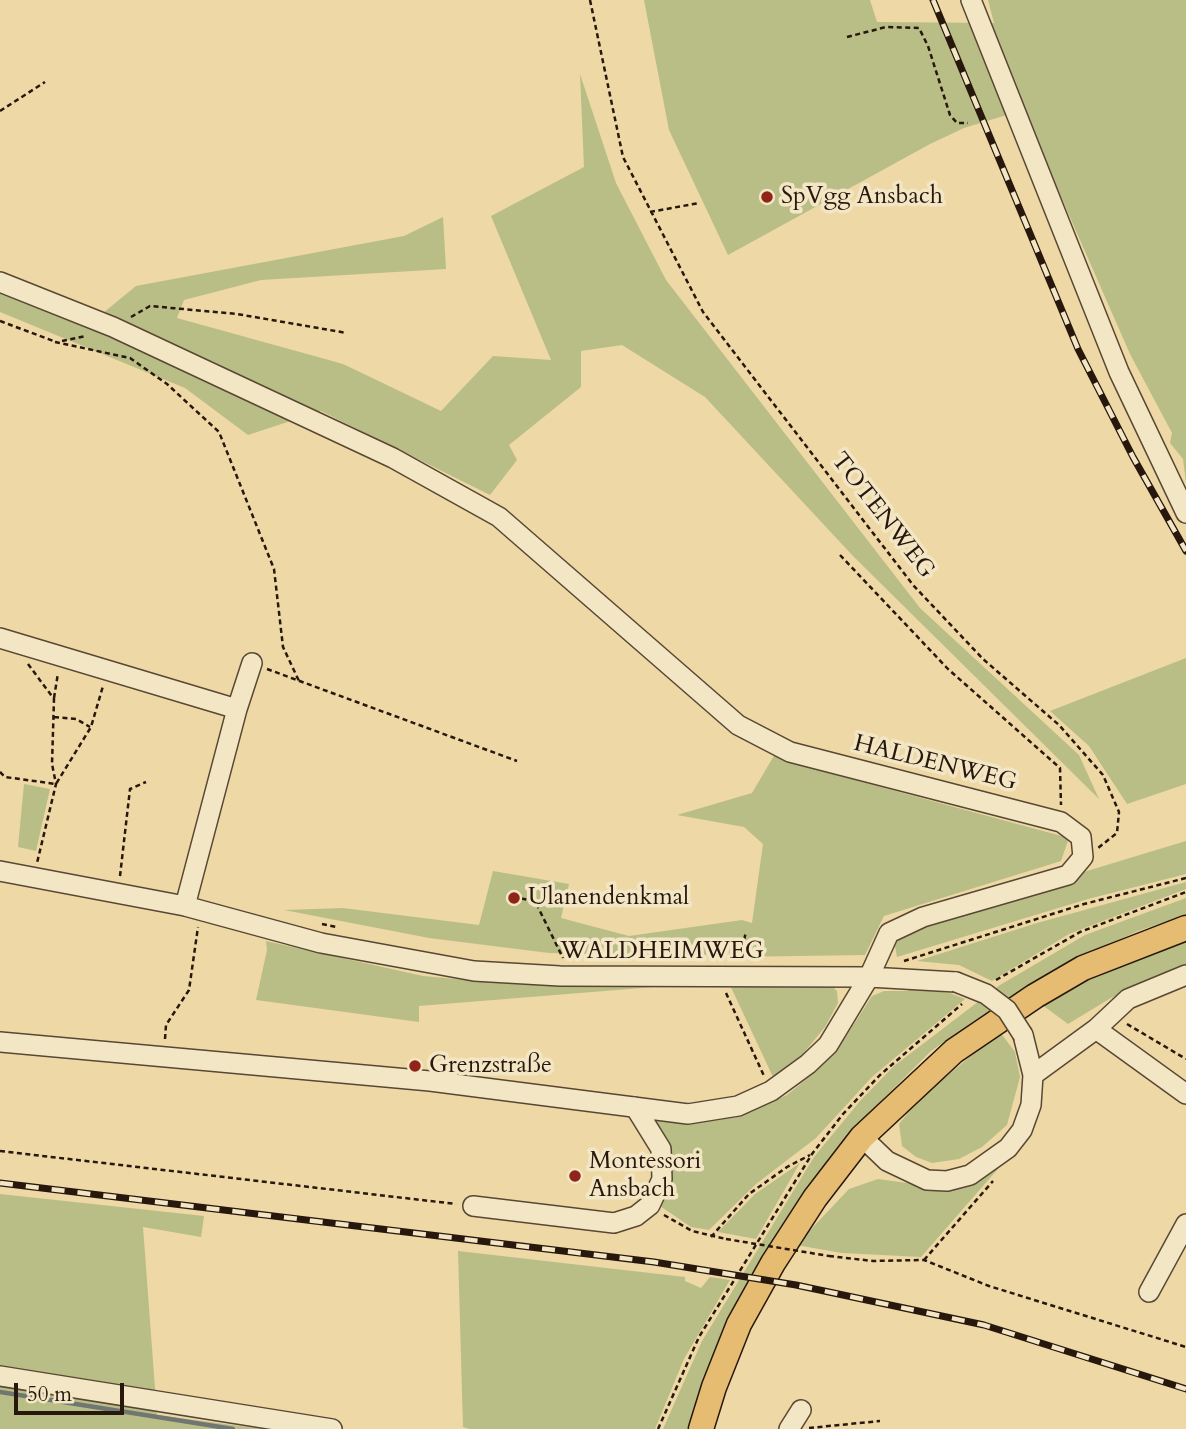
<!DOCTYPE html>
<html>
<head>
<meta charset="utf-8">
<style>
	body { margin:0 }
	#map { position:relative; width:1186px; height:1429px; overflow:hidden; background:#edd8a6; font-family:Cardo,serif }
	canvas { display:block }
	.scale { position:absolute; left:14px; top:1383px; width:110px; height:32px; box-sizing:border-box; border:4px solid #27170d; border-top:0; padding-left:9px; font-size:21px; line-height:24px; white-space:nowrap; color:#27170d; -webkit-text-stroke:5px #f3e6c5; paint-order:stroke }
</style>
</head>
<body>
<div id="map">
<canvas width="1186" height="1429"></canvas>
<div class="scale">50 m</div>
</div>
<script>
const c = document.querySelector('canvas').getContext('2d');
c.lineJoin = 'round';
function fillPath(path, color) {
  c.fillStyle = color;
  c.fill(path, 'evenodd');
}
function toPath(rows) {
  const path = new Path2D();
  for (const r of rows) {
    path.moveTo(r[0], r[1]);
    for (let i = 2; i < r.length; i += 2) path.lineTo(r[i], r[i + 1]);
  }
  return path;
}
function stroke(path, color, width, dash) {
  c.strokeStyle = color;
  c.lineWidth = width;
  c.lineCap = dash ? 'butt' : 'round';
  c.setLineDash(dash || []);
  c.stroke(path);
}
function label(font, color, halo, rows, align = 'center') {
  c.font = font + ' Cardo,serif';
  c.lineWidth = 7;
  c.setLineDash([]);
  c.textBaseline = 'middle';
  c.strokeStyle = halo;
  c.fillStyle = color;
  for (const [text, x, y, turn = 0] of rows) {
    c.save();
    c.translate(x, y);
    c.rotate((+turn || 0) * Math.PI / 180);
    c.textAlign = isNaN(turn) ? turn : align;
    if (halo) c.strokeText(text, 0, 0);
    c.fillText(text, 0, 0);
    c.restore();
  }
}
const green = toPath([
	[644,0,870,0,877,22,994,23,988,0,1186,0,1186,483,1183,459,1170,443,1172,433,1130,354,1023,110,964,128,930,144,728,255,669,130],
	[580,74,616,183,666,280,920,608,1079,755,1099,799,853,556,705,397,622,345,581,351,581,387,509,445,517,460,490,495,321,411,248,435,185,388,0,312,0,291,86,327,136,286,404,236,443,217,446,269,261,280,184,300,177,318,343,364,441,411,493,356,551,360,491,216,584,167],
	[1186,658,1186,784,1127,804,1089,746,1050,711],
	[775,754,792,763,1069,838,1061,861,884,916,865,955,729,957,730,940,707,939,706,956,549,953,429,938,284,910,343,908,479,925,493,871,569,884,561,918,629,936,742,920,752,923,763,844,744,827,677,815,752,793],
	[24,784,50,789,36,851,18,847],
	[1186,841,1186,874,1088,899,897,957,895,946,899,935,914,927,1042,891,1087,871],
	[1186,882,1186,889,1069,934,992,981,959,965,917,961,1037,923],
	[1186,898,1186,915,1138,931,1076,959,984,1014,931,1051,862,1120,807,1186,751,1282,709,1366,687,1429,663,1429,702,1341,814,1157,860,1101,894,1066,1000,985,1085,935],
	[1186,936,1186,968,1111,998,1068,1024,1041,1004,1100,969],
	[266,941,423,976,511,984,654,987,419,1006,419,1022,256,1000,267,950],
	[729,983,830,984,837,991,838,1003,825,1027,802,1055,773,1077],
	[910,988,950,993,965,999,872,1077,816,1138,756,1184,709,1230,691,1227,657,1204,668,1159,656,1120,709,1121,737,1117,787,1095,816,1071,845,1038,872,996,884,991,908,991],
	[1000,1032,1015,1052,1020,1077,1007,1125,982,1147,959,1159,932,1163,916,1157,902,1146,899,1124,920,1098],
	[1004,1162,921,1257,842,1253,796,1245,849,1189,878,1179,944,1188],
	[800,1163,756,1239,718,1232,755,1194],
	[0,1194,204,1216,201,1237,143,1227,157,1415,263,1429,0,1429],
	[458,1251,685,1277,685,1281,701,1288,710,1277,730,1280,684,1359,655,1429,469,1429,463,1427]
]);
const stream = toPath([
	[0,1392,233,1429]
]);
const path = toPath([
	[590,0,623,157,703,312,913,585,983,659,1059,725,1103,775,1119,812,1117,833,1098,848],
	[847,37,886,27,919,28,928,46,950,115,957,123,968,123],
	[0,111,45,82],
	[650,212,699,203],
	[131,317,150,306,237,314,347,333],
	[0,321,56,342],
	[62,341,86,336],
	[55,342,130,358,167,384,219,432,274,569,283,647,299,681],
	[840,555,948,669,1060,768,1061,805],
	[28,664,54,699,52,764,56,784,37,863],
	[267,669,517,761],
	[54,698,58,673],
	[54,717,76,719,90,727],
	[0,772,5,777,56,784,91,727,103,686],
	[120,876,130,789,146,782],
	[513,897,535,901,563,958],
	[322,924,336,927],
	[740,956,746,932],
	[904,961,1084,904,1186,878],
	[996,980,1080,932,1186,892],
	[726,993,764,1076],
	[1127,1024,1186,1059],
	[165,1039,166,1025,189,990,198,927],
	[0,1151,456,1204],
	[664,1215,692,1231,726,1239],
	[711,1237,749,1194,787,1167,810,1155],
	[829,1256,873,1261,924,1260,989,1286,1186,1347],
	[924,1260,993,1181],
	[809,1428,880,1421],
	[658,1429,699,1337,812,1154,843,1114,880,1075,962,1004]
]);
const minor = toPath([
	[971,0,1119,372,1186,513],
	[0,282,113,327,393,458,499,517,738,725,790,752,1061,822,1081,837,1083,857,1068,875,923,917,889,933,869,977,828,1045,808,1064,771,1091,738,1106,688,1114,430,1081,0,1042],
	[0,638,237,709,185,906],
	[237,709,252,663],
	[0,871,185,906,321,943,474,971,560,976,869,977,956,982],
	[1096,1029,1186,1094],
	[1033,1075,1096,1029,1128,999,1186,975],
	[862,1137,887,1161,927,1180,947,1181,970,1175,1008,1148,1022,1130,1031,1105,1033,1075,1023,1035],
	[473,1206,614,1223,636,1216,650,1205,662,1179,661,1149,635,1107],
	[1149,1292,1186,1224],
	[0,1376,332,1429],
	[789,1429,801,1410]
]);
const major = toPath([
	[701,1429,714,1387,739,1324,773,1263,815,1198,862,1137,954,1051,1035,996,1083,968,1186,928]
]);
const rail = toPath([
	[933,0,1078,349,1133,457,1186,551],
	[0,1183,654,1262,796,1285,984,1325,1186,1389]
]);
const pathBridge = toPath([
	[726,1239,829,1256]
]);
const minorBridge = toPath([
	[956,982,986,994,1007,1010,1023,1035]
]);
const markers = [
	[767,197,7,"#8f2418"],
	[514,898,7,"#8f2418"],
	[415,1066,7,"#8f2418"],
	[575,1176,7,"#8f2418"]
];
const poiNames = [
	["SpVgg Ansbach",781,197],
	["Ulanendenkmal",528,898],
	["Grenzstraße",429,1066],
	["Montessori",589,1162],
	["Ansbach",589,1190]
];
const streetNames = [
	["TOTENWEG",882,516,52],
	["HALDENWEG",935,764,14],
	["WALDHEIMWEG",662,952]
];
fillPath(green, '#b9be86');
stroke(stream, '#707671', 4.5);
stroke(minor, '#584733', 22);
stroke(major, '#27170d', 27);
stroke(path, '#27170d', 2.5, [5, 3.5]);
stroke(minor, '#f3e6c5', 19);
stroke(major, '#e6bc73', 24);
stroke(rail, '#27170d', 7);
stroke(rail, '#f3e6c5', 4.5, [13]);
stroke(minorBridge, '#584733', 22, []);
stroke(pathBridge, '#27170d', 2.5, [5, 3.5]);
stroke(minorBridge, '#f3e6c5', 19);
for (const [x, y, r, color] of markers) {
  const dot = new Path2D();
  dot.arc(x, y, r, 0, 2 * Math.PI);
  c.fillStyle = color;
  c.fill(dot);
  stroke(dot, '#f3e6c5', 2.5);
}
label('24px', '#27170d', '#f3e6c5', poiNames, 'left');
label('24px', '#27170d', '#f3e6c5', streetNames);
</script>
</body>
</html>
